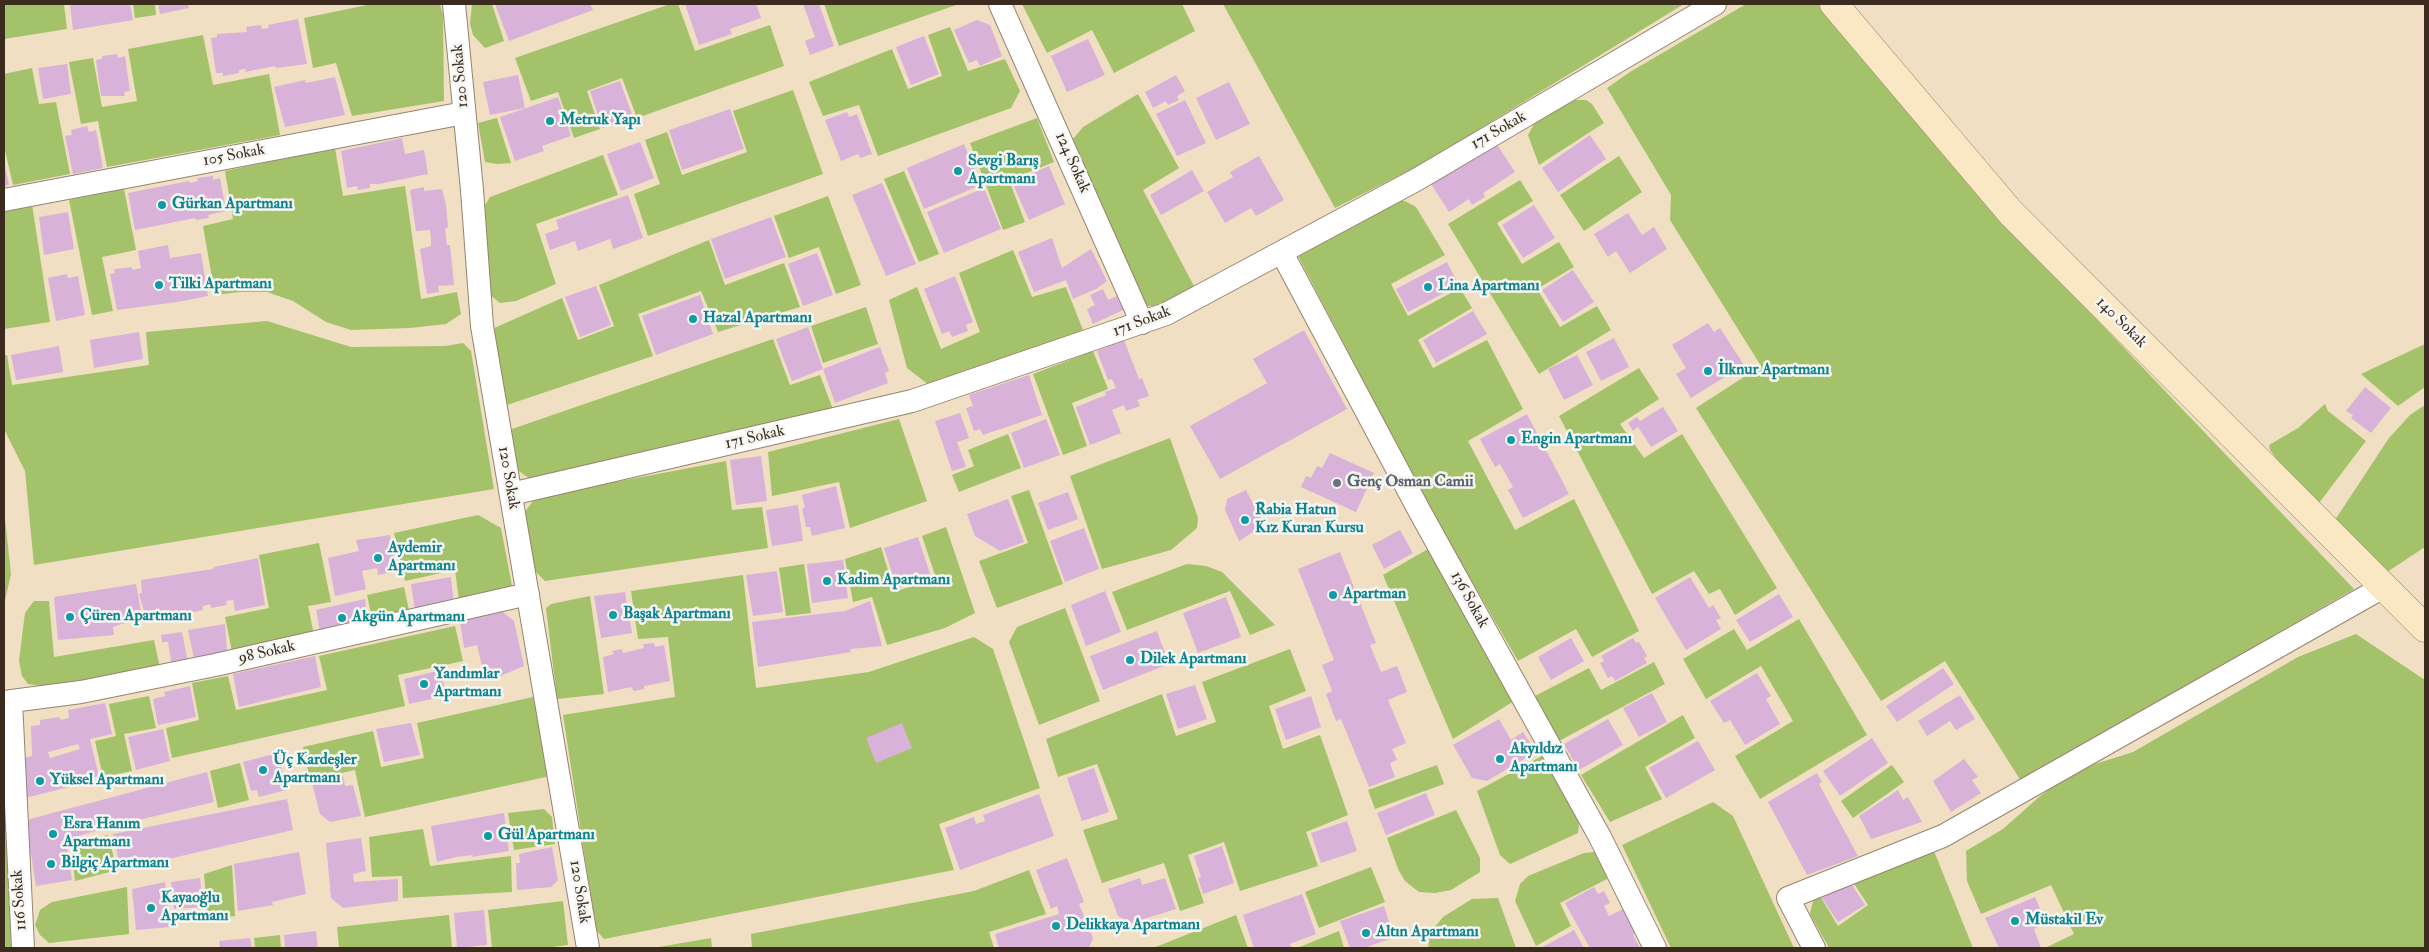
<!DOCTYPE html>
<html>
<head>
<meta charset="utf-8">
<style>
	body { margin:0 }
	#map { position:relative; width:2429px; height:952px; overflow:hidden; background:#f0dfc2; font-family:"IM FELL Double Pica",serif }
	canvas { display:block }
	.frame { position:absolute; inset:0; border:5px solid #3b2a1e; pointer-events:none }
</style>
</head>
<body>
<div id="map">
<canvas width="2429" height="952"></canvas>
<div class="frame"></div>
</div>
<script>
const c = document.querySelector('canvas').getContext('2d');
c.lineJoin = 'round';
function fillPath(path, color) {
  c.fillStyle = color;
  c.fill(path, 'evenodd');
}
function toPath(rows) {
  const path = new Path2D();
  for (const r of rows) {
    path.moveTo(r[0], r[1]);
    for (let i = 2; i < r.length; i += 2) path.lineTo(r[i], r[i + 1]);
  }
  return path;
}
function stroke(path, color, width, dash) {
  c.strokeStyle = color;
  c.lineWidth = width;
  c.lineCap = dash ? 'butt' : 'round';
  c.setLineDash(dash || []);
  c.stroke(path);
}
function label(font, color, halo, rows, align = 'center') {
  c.font = font + ' "IM FELL Double Pica",serif';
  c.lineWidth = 5;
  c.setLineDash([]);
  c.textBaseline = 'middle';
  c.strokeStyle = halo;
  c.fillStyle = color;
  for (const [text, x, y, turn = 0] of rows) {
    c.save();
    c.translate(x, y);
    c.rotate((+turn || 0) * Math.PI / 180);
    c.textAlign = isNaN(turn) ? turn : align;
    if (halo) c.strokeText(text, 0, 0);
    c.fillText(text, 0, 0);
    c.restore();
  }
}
const green = toPath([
	[4,4,64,4,67,29,4,39],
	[133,4,155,4,156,15,135,18],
	[372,4,440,4,443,15,444,101,352,116,336,63,313,68,304,18],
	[472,4,492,4,504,41,485,48,473,35,470,24],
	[670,4,678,4,695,51,770,25,784,66,637,118,622,78,587,91,600,129,574,138,558,92,531,101,515,58],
	[824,4,959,4,839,46],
	[1022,4,1182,4,1195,31,1114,73,1092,30,1047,53],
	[1223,4,1684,4,1422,164,1335,208],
	[1746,4,1818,4,1999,217,2354,589,2021,781,1945,661,1881,701,1696,408,1761,366,1670,220,1671,195,1607,88,1630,72],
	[950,27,968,71,1005,59,1020,91,1011,108,878,156,859,105,823,116,809,82,892,49,908,89,942,76,928,35],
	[203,35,213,85,269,74,280,135,107,167,98,121,81,124,69,62,93,58,102,107,137,101,128,49],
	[32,68,39,104,56,102,70,174,13,185,4,146,4,74],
	[793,90,823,174,648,236,634,194,660,184,645,140,667,132,682,175,747,152,733,111],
	[1138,94,1179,168,1143,190,1194,286,1164,306,1145,306,1073,139,1083,127],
	[1575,100,1586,100,1592,104,1604,123,1539,165,1528,135,1534,124,1544,116],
	[497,118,511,163,497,164,485,162,478,123],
	[1037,118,1054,162,1009,180,1025,222,1003,230,970,143],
	[335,148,343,196,405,186,421,299,457,292,461,314,446,324,410,328,351,330,326,322,293,301,267,292,240,292,215,295,203,226,233,219,225,171],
	[603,155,618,195,536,224,556,284,516,301,500,303,490,295,482,210,490,197],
	[1619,156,1642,192,1584,231,1560,195],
	[904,171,939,254,919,262,884,179],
	[1520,180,1533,201,1497,223,1522,264,1559,242,1574,267,1537,289,1560,327,1597,306,1611,330,1539,374,1448,224],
	[124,189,136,250,102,257,113,311,92,315,69,200],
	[828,196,861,285,836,294,819,247,789,258,774,216],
	[1393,201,1405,201,1416,207,1445,255,1391,284,1408,316,1460,288,1472,308,1418,340,1433,368,1487,340,1523,409,1468,441,1515,530,1574,499,1639,631,1592,657,1576,629,1518,661,1433,514,1298,256],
	[32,204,50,322,4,329,4,208],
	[709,240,725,285,784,263,800,307,718,332,701,291,638,314,653,356,507,405,492,329,562,298,578,340,614,326,599,285],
	[1013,250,1032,297,1066,287,1083,330,929,385,907,368,889,300,917,287,941,349,980,332,959,273],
	[866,307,878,344,823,363,811,326],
	[267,321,351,347,445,346,463,343,471,351,494,489,34,565,25,471,4,429,4,356,7,355,12,385,149,365,146,332],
	[773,339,790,385,820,375,834,412,530,479,516,469,508,439,512,429],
	[2425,344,2425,387,2398,406,2361,374],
	[1093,351,1108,389,1072,403,1087,446,1063,455,1033,374],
	[1639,368,1659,399,1620,424,1644,458,1682,434,1777,588,1735,615,1720,589,1709,594,1694,571,1652,594,1559,416],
	[2325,404,2328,411,2366,441,2319,503,2308,501,2270,450,2269,445,2298,428],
	[2425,405,2425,547,2384,574,2333,523,2389,438,2410,415],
	[899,419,927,501,850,528,839,482,772,496,768,452],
	[1008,434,1021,468,959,492,952,475,974,466,968,450],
	[1170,438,1198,518,1197,528,1171,550,1102,569,1070,476],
	[726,461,732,510,762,507,768,548,545,581,532,568,524,513,536,497],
	[1029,490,1063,584,997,608,979,561,1028,543,1011,496],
	[4,510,11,574,4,605],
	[478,515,501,528,512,586,459,600,455,570,405,581,394,533],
	[946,527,975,613,945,628,887,645,872,597,853,602,845,559,881,547,894,590,897,591,936,578,922,536],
	[319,543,331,602,308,606,314,635,232,652,225,617,269,608,259,555],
	[1428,549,1514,701,1453,739,1383,575],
	[804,564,811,613,786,616,779,568],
	[1187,564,1206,566,1222,572,1275,625,1250,635,1230,591,1127,630,1112,592],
	[743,575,756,688,869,672,974,637,993,649,1040,788,939,824,954,870,604,939,596,930,563,715,675,697,668,637,638,639,631,591],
	[404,587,410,615,373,623,367,595],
	[590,596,604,694,557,699,546,608,551,604],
	[34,601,49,601,54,657,154,640,160,668,42,686,28,684,22,676,19,661,25,613],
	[1065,608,1100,701,1039,725,1009,642,1017,627],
	[1799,619,1867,735,1760,799,1735,756,1793,721,1761,666,1706,699,1683,659,1734,629,1747,650],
	[455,626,463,661,398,675,405,706,172,758,166,728,199,720,192,683,228,676,236,710,327,690,319,656],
	[2356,634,2425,680,2425,948,2045,948,2074,934,2051,885,1981,914,1967,881,1966,851,2003,829,2039,797,2076,770,2133,752,2298,657],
	[1290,649,1306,691,1269,706,1283,749,1320,735,1348,815,1306,832,1318,866,1240,891,1224,842,1188,855,1204,903,1180,911,1164,863,1102,883,1083,830,1118,819,1097,764,1058,777,1046,739,1162,694,1176,736,1216,722,1202,682],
	[1654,662,1665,684,1559,741,1535,696,1589,668,1601,690],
	[149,696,156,728,124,734,132,771,103,777,95,741,116,736,109,704],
	[533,697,550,776,365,817,355,770,310,780,303,747,373,731,381,767,424,758,417,723],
	[1683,715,1695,738,1645,767,1662,799,1610,822,1581,775],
	[4,722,6,724,11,948,4,948],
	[1542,756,1580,816,1578,833,1510,864,1500,855,1477,791],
	[240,763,249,800,218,808,210,771],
	[1437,765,1444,784,1375,809,1368,790],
	[1892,765,1904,782,1853,818,1841,801],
	[1713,802,1733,816,1794,948,1671,948,1622,845],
	[544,809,552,817,555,844,514,850,508,813],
	[1456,810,1480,858,1480,872,1451,890,1435,893,1419,892,1405,881,1398,869,1387,838],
	[423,829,430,866,511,856,512,892,403,898,402,876,372,877,369,837],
	[108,835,117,870,75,881,71,843],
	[1934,851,1973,948,1829,948,1810,914,1813,901,1820,896,1838,926,1868,905,1851,879],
	[1594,852,1602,859,1613,876,1560,903,1571,926,1536,946,1515,901,1520,884,1528,876,1584,853],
	[232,865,235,916,208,919,204,874],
	[1371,867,1385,902,1319,928,1305,892],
	[1029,870,1046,914,989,932,994,948,752,948,751,934,974,891],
	[127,887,129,934,49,943,40,935,35,925,40,910,52,902],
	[1498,898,1516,948,1428,948,1430,933,1443,917,1472,899],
	[563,901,568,945,543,948,492,948,488,910],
	[449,915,452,948,339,948,337,927],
	[1236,915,1248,948,1153,948],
	[1339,931,1344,948,1297,948],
	[280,935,281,948,255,948,254,938],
	[711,938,712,948,653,948]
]);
const building = toPath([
	[70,4,130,4,133,20,73,30],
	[158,4,188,4,189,8,160,14],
	[495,4,590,4,593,10,509,41],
	[685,4,756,4,761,18,730,29,732,34,699,45],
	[803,4,819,4,834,46,810,55,805,41,815,37],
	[298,19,307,64,276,68,275,66,245,72,246,69,239,70,239,73,223,76,223,73,216,73,211,38,217,37,217,34,247,32,246,27,261,25,262,29,269,28,268,25],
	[977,20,990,25,1002,56,980,66,977,60,969,63,954,30],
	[924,36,939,74,911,85,896,47],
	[1088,39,1105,75,1067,92,1051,56],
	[117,54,118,58,125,56,130,91,124,92,125,96,101,96,96,60,102,59,102,56],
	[67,64,71,94,43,99,38,68],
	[518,75,525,108,490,115,483,82],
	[1176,75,1185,91,1177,96,1179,100,1168,105,1166,101,1153,108,1145,92],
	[335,77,345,115,285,127,274,87,305,80,306,83],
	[620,81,633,117,602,128,590,91],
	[1229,82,1250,124,1216,140,1196,98],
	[558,97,571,136,542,146,544,151,515,161,500,117],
	[1185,100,1206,143,1177,156,1156,114],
	[730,109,744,149,682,170,669,130],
	[847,112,849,117,857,114,872,154,860,158,858,154,841,161,825,120],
	[87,126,89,132,96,130,103,168,73,174,65,136,72,135,71,130],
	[1590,135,1606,159,1558,192,1542,168],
	[402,138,405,154,424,150,428,174,379,184,370,184,370,188,358,190,357,186,347,188,341,151],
	[640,142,654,178,621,191,607,154],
	[1496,143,1515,172,1483,193,1485,197,1472,205,1469,199,1449,212,1431,184],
	[964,144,981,185,924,209,907,168],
	[1259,156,1284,200,1256,216,1251,208,1225,223,1207,192,1233,177,1230,172],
	[4,161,9,185,4,186],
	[1049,166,1065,204,1029,220,1012,182],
	[1192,170,1204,191,1161,215,1150,195],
	[213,176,213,180,220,178,226,211,208,215,209,218,196,220,195,218,135,230,128,193,189,181,190,183,198,181,197,178],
	[882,183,916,264,886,276,852,195],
	[424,187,424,191,442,189,446,205,448,227,445,229,447,245,450,245,454,285,438,286,439,292,427,294,420,249,431,246,431,239,430,230,416,231,410,190],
	[984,188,1001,229,944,253,927,212],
	[628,195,643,238,613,249,610,239,578,251,575,241,550,250,545,234,559,229,556,220],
	[1534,205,1555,238,1523,258,1502,225],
	[68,212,74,249,44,255,39,217],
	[1628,213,1642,235,1654,227,1667,249,1630,273,1616,251,1608,257,1594,234],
	[771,217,786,257,725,279,711,239],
	[1052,238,1062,268,1091,249,1107,281,1096,289,1073,299,1066,280,1034,292,1018,252],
	[168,245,170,258,201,253,208,296,177,302,117,310,110,274,115,273,114,269,132,267,132,270,141,268,138,251],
	[817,253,833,295,803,306,788,264],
	[1447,262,1459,285,1408,312,1396,289],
	[1573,270,1594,302,1563,322,1542,290],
	[67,274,68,278,78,276,85,315,56,321,48,278],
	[955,276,973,322,966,325,968,331,952,337,949,331,942,334,924,289],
	[596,286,611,325,580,337,565,297],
	[1103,289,1108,300,1117,296,1123,310,1093,324,1087,309,1095,305,1090,295],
	[700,295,713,334,656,355,642,316],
	[1473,311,1487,334,1436,363,1423,340],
	[1708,323,1714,332,1720,328,1744,365,1691,398,1676,374,1686,368,1672,345],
	[808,327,823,369,792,381,776,339],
	[1304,330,1347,409,1220,479,1190,426,1267,383,1253,359],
	[139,332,143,359,94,368,90,340],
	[1614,338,1629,367,1601,381,1586,352],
	[1124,340,1139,379,1142,378,1149,396,1137,400,1140,406,1126,411,1124,405,1112,410,1121,433,1090,445,1076,407,1106,395,1105,392,1116,388,1112,379,1108,380,1097,351],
	[59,346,63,372,16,380,11,355],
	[880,347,889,371,885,373,888,383,835,403,823,369],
	[1577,355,1593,385,1564,400,1548,369],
	[1029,375,1042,415,983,435,980,429,974,431,966,408,973,406,969,395],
	[2365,387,2391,408,2371,433,2351,418,2353,415,2346,411],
	[1663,407,1678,431,1651,447,1638,427,1633,431,1628,423,1637,417,1640,421],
	[960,413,969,438,957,442,966,467,952,471,935,421],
	[1527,414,1569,494,1523,518,1508,490,1513,487,1500,464,1495,467,1480,439],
	[1046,419,1060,455,1024,468,1011,433],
	[1330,453,1374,473,1356,512,1301,487,1306,476,1311,478,1317,466,1322,468],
	[761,456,767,501,736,505,730,460],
	[836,486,845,528,812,536,810,527,806,527,802,508,805,508,802,495],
	[1246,490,1264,525,1239,541,1225,510,1227,499],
	[1068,492,1078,519,1048,530,1038,503],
	[1008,499,1024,542,1000,551,975,536,967,514],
	[798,505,803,541,772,546,766,510],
	[1084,528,1099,569,1065,582,1050,541],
	[1400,530,1413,553,1384,569,1372,545],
	[390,535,398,571,378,575,377,568,362,571,366,589,335,596,328,558,359,551,356,540],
	[918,537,931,577,897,588,884,548],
	[1340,552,1376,643,1370,645,1381,672,1397,666,1407,692,1388,700,1406,743,1392,749,1397,760,1390,763,1395,777,1369,787,1341,719,1336,721,1326,694,1332,691,1322,665,1334,660,1298,569],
	[258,558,265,605,235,611,233,600,226,601,227,605,211,608,210,604,203,606,203,610,178,616,177,612,170,614,170,617,147,621,139,594,142,593,141,580,213,569,214,567],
	[843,560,848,598,812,603,807,564],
	[777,571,783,612,753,616,746,575],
	[451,577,454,604,415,611,411,584],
	[1690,577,1709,608,1713,605,1721,618,1716,620,1721,629,1686,650,1655,598],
	[136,584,142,617,113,627,114,635,58,640,54,597],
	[1105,591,1121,632,1086,646,1071,605],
	[625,592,632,633,601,638,594,596],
	[1779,594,1793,617,1750,642,1736,620],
	[1226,597,1241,637,1198,653,1183,613],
	[365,599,368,625,321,637,316,610],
	[870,601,882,646,850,649,851,652,758,667,752,622,845,611],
	[503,612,514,621,524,666,498,677,498,673,484,675,477,645,464,648,460,621],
	[225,624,227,651,194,658,188,630],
	[1157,631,1169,664,1103,690,1090,656],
	[182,632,188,663,172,666,168,642,162,642,161,635],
	[1571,638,1584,661,1551,680,1538,657],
	[1633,638,1636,643,1639,642,1647,656,1644,658,1647,663,1615,681,1612,676,1608,678,1600,663,1604,661,1601,656],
	[654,643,655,647,664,645,670,681,644,686,644,689,634,691,631,687,608,692,603,657,614,654,612,651,622,649,623,653,644,648,643,644],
	[315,656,321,687,239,707,233,674],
	[1943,668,1954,684,1897,722,1886,706],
	[441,670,446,696,409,704,404,679],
	[1757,673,1771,696,1766,699,1780,724,1745,745,1730,720,1724,723,1710,701],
	[1195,685,1207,719,1178,729,1166,694],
	[190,686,196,717,158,725,153,699,165,696,164,692],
	[1652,693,1667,722,1639,737,1623,708],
	[1960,695,1975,719,1956,730,1950,721,1927,736,1918,721],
	[1311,696,1321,727,1286,740,1275,709],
	[105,703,112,734,90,739,99,776,89,779,89,782,25,798,16,760,32,756,31,726,40,725,40,720,60,717,60,720,69,718,68,710],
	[78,744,80,749,50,758,48,752],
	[1499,719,1511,740,1523,732,1536,752,1487,781,1472,778,1453,745],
	[1608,719,1623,745,1579,770,1564,744],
	[411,723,420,755,384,762,376,729],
	[902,723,912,748,876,763,866,738],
	[163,729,170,761,136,770,128,737],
	[1872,738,1888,763,1840,796,1823,771],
	[1698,741,1715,770,1666,798,1649,768],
	[278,753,286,790,259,797,257,790,251,791,243,762],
	[1964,759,1978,777,1972,780,1981,793,1951,812,1933,781],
	[1094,768,1109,812,1082,821,1067,778],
	[207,772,214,802,109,827,61,841,61,847,67,846,72,880,36,886,31,854,26,855,22,828,30,819],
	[1817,773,1822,782,1819,784,1858,856,1807,875,1768,802],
	[343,776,345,786,353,785,361,816,330,822,320,814,312,783],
	[1898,790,1903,800,1908,797,1922,822,1871,839,1859,816],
	[1426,793,1435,815,1386,835,1377,813],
	[1039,794,1054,836,960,870,945,828,974,817,976,824,985,821,983,815],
	[287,799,293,830,151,863,151,861,120,867,113,834],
	[504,813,509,851,472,857,473,855,456,857,437,862,431,826],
	[1347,821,1357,851,1321,863,1311,833],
	[361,838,366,871,353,874,354,882,398,879,398,901,343,908,331,898,326,843],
	[1222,846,1234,883,1203,894,1198,878,1201,877,1194,856],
	[552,847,558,880,551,887,517,890,516,863,520,863,519,854],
	[299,852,306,894,272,902,273,905,238,911,234,864],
	[1067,858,1084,902,1079,904,1093,938,1089,948,999,948,995,934,1059,914,1057,906,1051,909,1036,870],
	[200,878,203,907,174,909,171,882],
	[1140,878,1142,885,1165,878,1176,909,1131,923,1118,916,1108,889],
	[1849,880,1865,905,1838,922,1822,898],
	[165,882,170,927,136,930,132,889],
	[1594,887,1598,894,1604,891,1610,903,1604,906,1609,916,1623,909,1636,933,1633,935,1640,948,1590,948,1565,903],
	[1302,894,1316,934,1290,944,1291,948,1254,948,1243,915],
	[2035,897,2046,923,2034,929,2041,948,1999,948,1985,918],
	[1384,906,1390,925,1386,927,1390,939,1364,948,1350,948,1340,921],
	[484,910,487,945,457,948,454,913],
	[1574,930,1584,948,1541,948],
	[316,931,318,948,285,948,284,935],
	[250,938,252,948,220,948,219,941]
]);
const street = toPath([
	[454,4,472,190,482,326,588,948],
	[1000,4,1142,323],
	[4,200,464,113],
	[1282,253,1420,512,1600,837,1655,948],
	[511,494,912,401,1166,314,1416,180,1715,4],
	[11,701,23,948],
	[4,702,81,692,215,665,528,594],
	[1814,948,1788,898,1943,836,2385,586]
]);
const secondary = toPath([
	[1834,4,2011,213,2425,628]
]);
const markers = [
	[550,121,5,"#0f9aa8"],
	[958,171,5,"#0f9aa8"],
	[162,205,5,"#0f9aa8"],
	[159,285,5,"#0f9aa8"],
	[1428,287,5,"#0f9aa8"],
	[693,319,5,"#0f9aa8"],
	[1708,371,5,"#0f9aa8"],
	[1511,440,5,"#0f9aa8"],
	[1337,483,5,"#6b7280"],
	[1245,520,5,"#0f9aa8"],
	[378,558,5,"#0f9aa8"],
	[827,581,5,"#0f9aa8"],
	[1333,595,5,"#0f9aa8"],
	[613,615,5,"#0f9aa8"],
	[70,617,5,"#0f9aa8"],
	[342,618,5,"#0f9aa8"],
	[1130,660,5,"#0f9aa8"],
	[424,684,5,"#0f9aa8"],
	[1500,759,5,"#0f9aa8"],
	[263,770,5,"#0f9aa8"],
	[40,781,5,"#0f9aa8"],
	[53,834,5,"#0f9aa8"],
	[488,836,5,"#0f9aa8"],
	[51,864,5,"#0f9aa8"],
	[151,908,5,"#0f9aa8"],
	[2015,921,5,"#0f9aa8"],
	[1056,926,5,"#0f9aa8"],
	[1366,933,5,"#0f9aa8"]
];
const streetNames = [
	["120 Sokak",461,76,-95],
	["171 Sokak",1499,131,-30],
	["105 Sokak",234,156,-11],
	["124 Sokak",1072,163,66],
	["171 Sokak",1142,322,-21],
	["140 Sokak",2121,323,45],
	["171 Sokak",755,438,-13],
	["120 Sokak",508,478,80],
	["136 Sokak",1469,600,61],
	["98 Sokak",267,653,-13],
	["120 Sokak",579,892,81],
	["116 Sokak",20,900,-94]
];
const cultureNames = [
	["Metruk Yapı",560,121],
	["Sevgi Barış",968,162],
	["Apartmanı",968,180],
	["Gürkan Apartmanı",172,205],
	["Tilki Apartmanı",169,285],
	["Lina Apartmanı",1438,287],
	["Hazal Apartmanı",703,319],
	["İlknur Apartmanı",1718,371],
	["Engin Apartmanı",1521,440],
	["Rabia Hatun",1255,511],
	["Kız Kuran Kursu",1255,529],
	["Aydemir",388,549],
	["Apartmanı",388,567],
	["Kadim Apartmanı",837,581],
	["Apartman",1343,595],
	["Başak Apartmanı",623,615],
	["Çüren Apartmanı",80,617],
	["Akgün Apartmanı",352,618],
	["Dilek Apartmanı",1140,660],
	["Yandımlar",434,675],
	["Apartmanı",434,693],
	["Akyıldız",1510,750],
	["Apartmanı",1510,768],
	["Üç Kardeşler",273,761],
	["Apartmanı",273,779],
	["Yüksel Apartmanı",50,781],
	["Esra Hanım",63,825],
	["Apartmanı",63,843],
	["Gül Apartmanı",498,836],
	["Bilgiç Apartmanı",61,864],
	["Kayaoğlu",161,899],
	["Apartmanı",161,917],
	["Müstakil Ev",2025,921],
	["Delikkaya Apartmanı",1066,926],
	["Altın Apartmanı",1376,933]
];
const worshipNames = [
	["Genç Osman Camii",1347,483]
];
fillPath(green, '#a3c26a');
fillPath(building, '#d9b2da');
stroke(street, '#968470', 24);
stroke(secondary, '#968470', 29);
stroke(street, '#fff', 22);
stroke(secondary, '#fae7c3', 28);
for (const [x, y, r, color] of markers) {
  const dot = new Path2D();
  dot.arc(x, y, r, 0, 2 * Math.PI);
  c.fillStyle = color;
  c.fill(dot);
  stroke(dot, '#f6f6f2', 2);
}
label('16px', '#3b2a1e', '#f6f6f2', streetNames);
label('bold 16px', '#0d838f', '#f6f6f2', cultureNames, 'left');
label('bold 16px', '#5b616d', '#f6f6f2', worshipNames, 'left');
</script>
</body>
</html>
